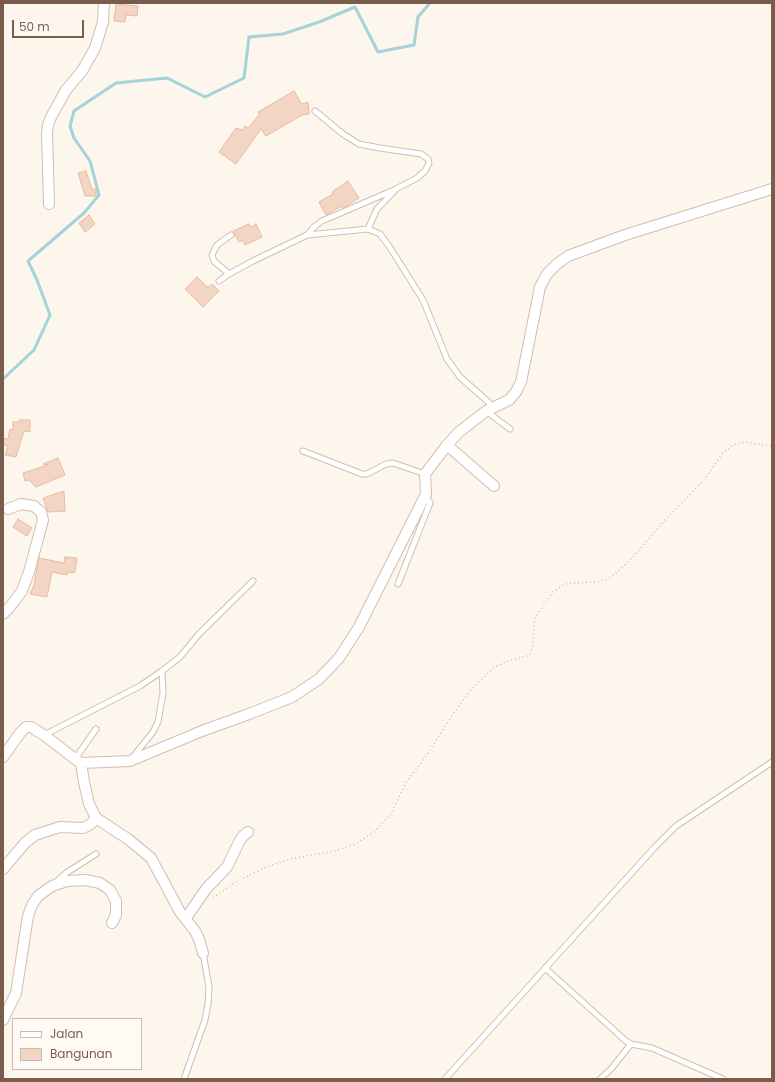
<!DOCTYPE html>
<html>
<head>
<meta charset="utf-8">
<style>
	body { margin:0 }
	#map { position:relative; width:775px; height:1082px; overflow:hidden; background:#fdf6ec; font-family:Poppins,sans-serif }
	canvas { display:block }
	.frame { position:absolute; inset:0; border:4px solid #7a5c4d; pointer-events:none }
	.legend { position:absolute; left:12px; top:1018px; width:130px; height:52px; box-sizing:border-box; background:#fffaf3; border:1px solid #cabbb1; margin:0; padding:5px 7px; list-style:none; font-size:12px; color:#7a5c4d }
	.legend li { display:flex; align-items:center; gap:8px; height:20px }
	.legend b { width:20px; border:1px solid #cabbb1 }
	.scale { position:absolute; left:12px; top:20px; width:72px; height:18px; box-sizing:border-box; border:2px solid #7a5c4d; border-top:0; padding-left:5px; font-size:12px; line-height:14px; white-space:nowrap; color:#7a5c4d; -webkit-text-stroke:3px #fffaf3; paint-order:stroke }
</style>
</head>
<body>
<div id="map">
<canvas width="775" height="1082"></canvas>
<div class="frame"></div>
<ul class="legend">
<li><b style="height:5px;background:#fff"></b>Jalan</li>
<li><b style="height:11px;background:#f3d5c3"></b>Bangunan</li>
</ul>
<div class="scale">50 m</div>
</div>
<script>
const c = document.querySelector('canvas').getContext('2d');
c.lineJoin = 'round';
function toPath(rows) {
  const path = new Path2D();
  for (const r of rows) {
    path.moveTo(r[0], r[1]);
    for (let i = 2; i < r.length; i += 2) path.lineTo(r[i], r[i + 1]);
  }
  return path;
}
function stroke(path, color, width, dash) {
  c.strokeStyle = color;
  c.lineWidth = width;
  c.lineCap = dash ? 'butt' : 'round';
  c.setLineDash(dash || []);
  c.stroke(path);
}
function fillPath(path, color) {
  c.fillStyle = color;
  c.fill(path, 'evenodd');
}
const stream = toPath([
	[3,379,34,350,50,315,37,280,28,261,84,213,99,195,90,161,74,138,70,126,74,111,116,83,167,78,205,97,244,78,249,37,283,34,319,22,355,7,378,52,414,45,418,17,430,3]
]);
const building = toPath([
	[116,4,138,6,137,16,126,15,125,22,114,21,116,4],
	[294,91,302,104,308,102,309,114,302,115,266,136,261,129,236,164,219,152,236,128,242,130,245,126,248,128,259,115,258,112,294,91],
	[86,171,92,189,96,189,96,196,85,196,78,173,86,171],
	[348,181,359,198,348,205,343,208,342,206,326,215,319,202,333,194,332,192,348,181],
	[89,215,95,224,85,232,79,223,89,215],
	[249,224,250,227,256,224,262,237,245,245,242,240,239,242,233,231,249,224],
	[197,277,207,287,208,286,210,287,212,284,219,291,203,307,185,289,197,277],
	[20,420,30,420,30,432,24,431,16,457,5,455,8,446,3,445,3,438,8,439,10,429,13,430,13,422,20,422,20,420],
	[58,458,65,475,36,487,29,480,25,481,23,473,48,465,43,464,58,458],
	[64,491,65,511,48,512,43,498,64,491],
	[18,519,32,528,27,536,13,527,18,519],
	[65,557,77,558,75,572,74,572,73,573,68,572,67,575,52,572,47,597,30,594,34,585,39,558,64,563,65,557]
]);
const path = toPath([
	[213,898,234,883,266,867,290,859,335,851,355,844,374,832,391,814,406,782,425,758,453,714,470,691,493,668,508,661,527,656,531,653,533,646,534,623,536,616,553,592,565,584,576,583,596,582,606,580,615,574,634,556,664,521,704,480,723,453,733,445,745,442,772,446]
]);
const service = toPath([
	[315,111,343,134,359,144,380,148,421,154,428,159,429,163,425,171,417,178,396,189,377,209,368,229],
	[307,235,315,226,322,221,394,190],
	[229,274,214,261,212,255,217,245,231,235],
	[219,281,229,274,253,261,307,235,368,229,380,234,389,246,423,300,447,359,460,377,485,399,494,408],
	[486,411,510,429],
	[303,451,362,474,367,474,386,464,393,463,425,474],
	[398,584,430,503,426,494],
	[44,735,140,686,162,671,180,657,199,634,253,581],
	[132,758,153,732,158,722,163,693,162,671],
	[75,759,96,729],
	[56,882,66,873,96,854],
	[545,968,626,1041,631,1044,652,1048,723,1079],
	[184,1079,205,1020,208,1004,209,987,203,953],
	[445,1079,654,848,676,826,772,762],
	[600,1079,611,1069,631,1044]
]);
const minor = toPath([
	[49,204,47,134,48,125,51,117,66,90,82,71,95,48,103,22,104,3],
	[447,445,494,486],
	[3,614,10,607,22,591,29,572,43,520,41,512,34,506,21,504,8,509],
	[3,757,20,733,26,727,31,727,44,735,75,759,81,763,130,761,202,731,249,714,292,697,319,679,339,658,359,627,369,607,426,494,425,474,447,445,459,432,486,411,509,400,516,392,521,382,540,287,547,274,557,264,568,256,625,235,772,189],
	[81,763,84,782,89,804,96,818,128,839,151,858,180,912,195,931,199,939,203,953],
	[3,869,25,843,35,835,60,827,83,828,91,824,96,818],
	[186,918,206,889,227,867,239,842,243,836,248,832],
	[3,1020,16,993,28,916,32,905,38,896,52,886,67,881,85,880,100,883,110,890,116,901,116,915,112,923]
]);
stroke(stream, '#a5d3da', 3);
fillPath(building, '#f3d5c3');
stroke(building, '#e6bba3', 1);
stroke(service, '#d1beb0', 7);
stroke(minor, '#d1beb0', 12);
stroke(path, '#d9b8a5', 1.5, [1, 3]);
stroke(service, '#fff', 5);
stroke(minor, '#fff', 10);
</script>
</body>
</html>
